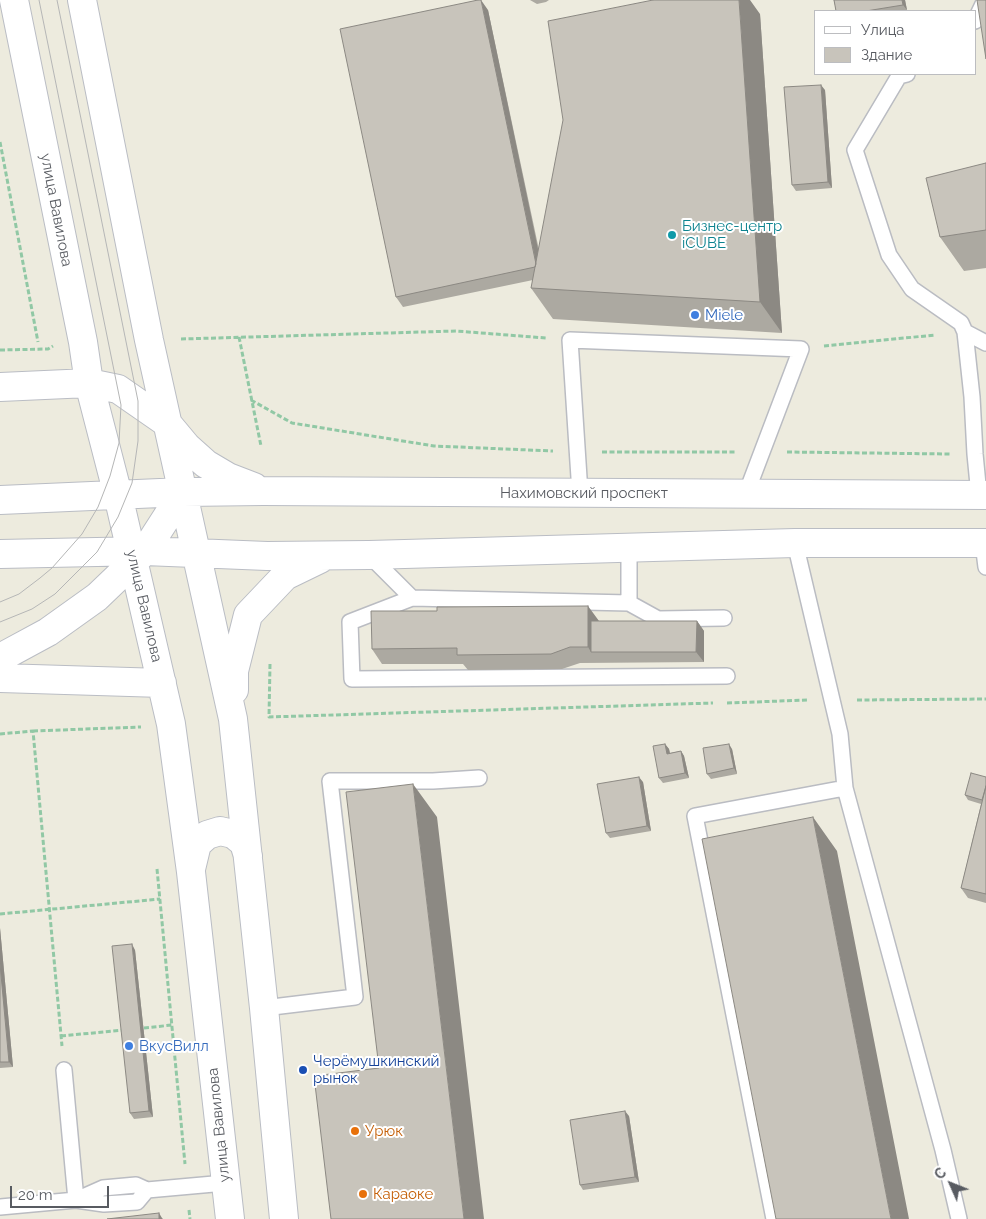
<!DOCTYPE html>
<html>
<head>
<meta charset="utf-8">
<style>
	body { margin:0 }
	#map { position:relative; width:986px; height:1219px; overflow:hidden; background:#edebde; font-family:Raleway,sans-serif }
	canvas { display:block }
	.legend { position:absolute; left:814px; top:10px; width:162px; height:65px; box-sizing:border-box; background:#fff; border:1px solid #bcbdc0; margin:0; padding:6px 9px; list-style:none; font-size:15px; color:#585b61 }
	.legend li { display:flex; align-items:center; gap:10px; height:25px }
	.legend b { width:25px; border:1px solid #bcbdc0 }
	.north { position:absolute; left:926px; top:1159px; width:50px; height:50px; -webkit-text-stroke:4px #fff; paint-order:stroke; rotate:314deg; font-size:14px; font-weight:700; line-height:20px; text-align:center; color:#585b61 }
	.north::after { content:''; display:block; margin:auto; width:18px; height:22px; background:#585b61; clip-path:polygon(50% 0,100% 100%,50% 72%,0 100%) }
	.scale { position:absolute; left:10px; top:1186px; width:99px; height:22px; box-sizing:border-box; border:2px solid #585b61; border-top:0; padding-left:6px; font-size:15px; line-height:18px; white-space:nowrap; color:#585b61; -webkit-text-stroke:4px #fff; paint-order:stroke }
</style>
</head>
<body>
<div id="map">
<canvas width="986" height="1219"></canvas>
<ul class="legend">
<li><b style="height:6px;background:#fff"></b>Улица</li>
<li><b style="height:14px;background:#c8c4bb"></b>Здание</li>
</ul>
<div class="north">С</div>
<div class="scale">20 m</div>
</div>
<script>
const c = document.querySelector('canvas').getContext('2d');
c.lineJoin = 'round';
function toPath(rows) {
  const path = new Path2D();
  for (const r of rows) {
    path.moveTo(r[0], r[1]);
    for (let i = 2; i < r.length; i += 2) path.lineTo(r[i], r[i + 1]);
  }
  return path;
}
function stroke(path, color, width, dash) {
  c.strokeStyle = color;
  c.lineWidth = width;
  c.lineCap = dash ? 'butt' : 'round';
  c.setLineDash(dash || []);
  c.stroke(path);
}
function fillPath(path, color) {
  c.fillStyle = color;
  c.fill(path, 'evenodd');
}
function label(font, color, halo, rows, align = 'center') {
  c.font = font + ' Raleway,sans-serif';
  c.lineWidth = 4;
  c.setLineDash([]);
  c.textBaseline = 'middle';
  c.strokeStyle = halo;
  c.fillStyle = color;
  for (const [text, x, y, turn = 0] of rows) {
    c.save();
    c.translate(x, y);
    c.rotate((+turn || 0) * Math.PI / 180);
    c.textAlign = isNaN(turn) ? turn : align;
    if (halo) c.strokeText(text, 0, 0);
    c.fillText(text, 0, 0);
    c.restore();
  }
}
const path = toPath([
	[0,142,38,342],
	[239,337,261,446],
	[181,339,456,331,546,338],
	[824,346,935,335],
	[0,350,48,349,53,346],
	[251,400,292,423,434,446,553,451],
	[602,452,735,452],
	[787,452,950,454],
	[270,664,269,717,713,703],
	[857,700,986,699],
	[727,703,808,700],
	[33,731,141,727],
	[0,734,33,731,62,1046],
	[157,869,185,1164],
	[0,914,160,899],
	[144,1028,172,1025],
	[61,1036,124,1030],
	[189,1210,190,1219]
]);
const lane = toPath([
	[975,21,985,0],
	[907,74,899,76,855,150,889,255,912,289,961,323,965,332,972,397,975,454,979,495],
	[965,332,986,343],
	[580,493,570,340,801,349,746,494],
	[795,543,840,734,845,788,943,1150,959,1219],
	[983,543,986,567],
	[369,555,412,598],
	[629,603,629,546],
	[724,618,658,619,629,603,412,598,350,622,352,679,727,676],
	[264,1008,355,997,330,781,433,781,479,778],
	[64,1070,76,1200],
	[76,1200,103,1188,136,1185,147,1190,225,1183],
	[0,1207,76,1200,104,1204,137,1202,147,1190],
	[774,1219,695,816,845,788]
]);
const secondary = toPath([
	[14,0,83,342,89,383,118,495,171,724,191,872,230,1219],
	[82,0,149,340,233,719,264,1008,284,1219],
	[0,387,89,383,118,389,167,423,187,447,206,464,228,477,254,487],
	[0,500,183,492,263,491,986,495],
	[0,554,145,551,267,556,369,555,795,543,986,543],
	[0,658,48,632,97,597,145,551,183,492],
	[0,678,162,683],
	[234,690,234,671,248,615,285,576,320,559],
	[191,869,197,844,207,835,220,831,233,834,244,843,248,856]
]);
const tram = toPath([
	[0,602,19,594,40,578,52,568,82,534,98,507,110,476,119,443,121,405,39,0],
	[0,622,32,609,55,594,97,552,118,517,132,483,138,441,138,401,57,0]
]);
const wall = toPath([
	[530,0,549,0,546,2,537,4],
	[834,0,905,0,907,10,901,11,836,11],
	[488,10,539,250,760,14,782,333,553,319,531,288,533,280,403,307,396,297],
	[825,90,832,188,796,191,792,185],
	[986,163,986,268,964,271,940,237],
	[599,621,697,621,704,631,704,662,580,663,562,669,468,670,463,664,382,664,372,649],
	[665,744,669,749,670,753,681,751,684,756,689,778,663,783,659,778],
	[732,749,737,774,711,779,707,774],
	[986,777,986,903,968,898,961,888,981,804,968,800,965,795],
	[643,782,651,831,610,838,606,833],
	[0,928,13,1067,0,1068],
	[135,950,153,1117,134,1119,130,1113],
	[629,1116,639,1182,583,1190,580,1185]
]);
const shadedWall = toPath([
	[481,0,488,10,544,278,537,267],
	[739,0,750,0,760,14,782,333,760,302],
	[902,0,905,0,907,10,903,5],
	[821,85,825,90,832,188,828,182],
	[588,606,599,621,591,652,588,647],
	[697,621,704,631,704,662,696,652],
	[665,744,669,749,671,759,667,754],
	[729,744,732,749,737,774,734,768],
	[681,751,684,756,689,778,685,773],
	[639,777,643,782,651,831,647,826],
	[413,784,437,817,484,1219,464,1219],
	[813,817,837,851,909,1219,891,1219],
	[0,928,13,1067,9,1062,0,964],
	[132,944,135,950,153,1117,149,1111],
	[625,1111,629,1116,639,1182,635,1177],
	[159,1213,162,1218,163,1219,159,1219]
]);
const building = toPath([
	[478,0,481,0,536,264,535,267,396,297,340,29,478,0],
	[653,0,739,0,760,302,531,288,563,120,548,21,653,0],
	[834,0,902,0,903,5,866,11,836,11,834,0],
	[977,0,986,0,986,59,977,0],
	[821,85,828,182,792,185,784,87,821,85],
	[986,163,986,230,940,237,926,178,986,163],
	[588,606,588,647,570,647,551,654,457,655,457,648,372,649,371,611,437,611,437,607,588,606],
	[591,621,697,621,696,652,591,652,591,621],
	[665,744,667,754,681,751,685,773,659,778,653,746,665,744],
	[729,744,734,768,707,774,703,748,729,744],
	[971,773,986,777,986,786,982,800,965,795,971,773],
	[639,777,647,826,606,833,597,784,639,777],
	[413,784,464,1219,331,1219,314,1076,379,1068,346,792,413,784],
	[986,786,986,894,961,888,986,786],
	[813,817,891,1219,776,1219,702,839,813,817],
	[132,944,149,1111,130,1113,112,946,132,944],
	[0,964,9,1062,0,1062,0,964],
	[625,1111,635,1177,580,1185,570,1120,625,1111],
	[159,1213,159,1219,107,1219,159,1213]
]);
const markers = [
	[672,235,5,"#0f9aa8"],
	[695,315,5,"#3f7fe0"],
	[129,1046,5,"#3f7fe0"],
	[303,1070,5,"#1a4fb4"],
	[355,1131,5,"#e8710a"],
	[363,1194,5,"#e8710a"]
];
const streetNames = [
	["улица Вавилова",56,210,79],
	["Нахимовский проспект",584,493],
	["улица Вавилова",144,606,77],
	["улица Вавилова",219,1125,-96]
];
const cultureNames = [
	["Бизнес-центр",682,226],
	["iCUBE",682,243]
];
const shopNames = [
	["Miele",705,315],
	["ВкусВилл",139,1046]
];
const transitNames = [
	["Черёмушкинский",313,1061],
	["рынок",313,1078]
];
const foodNames = [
	["Урюк",365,1131],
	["Караоке",373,1194]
];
stroke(lane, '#babcc2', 18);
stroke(secondary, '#babdc4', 30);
stroke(path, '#91c8a5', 3, [5, 2.5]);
stroke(lane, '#fff', 15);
stroke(secondary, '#fff', 28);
stroke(tram, '#b5b6b6', 1);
fillPath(wall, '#aca9a1');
fillPath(shadedWall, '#8c8983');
fillPath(building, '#c8c4bb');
stroke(building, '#8c8983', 1);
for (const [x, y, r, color] of markers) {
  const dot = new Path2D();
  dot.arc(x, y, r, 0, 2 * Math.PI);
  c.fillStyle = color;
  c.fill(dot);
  stroke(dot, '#fff', 2);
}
label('15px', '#585b61', '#fff', streetNames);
label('15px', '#0d838f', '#fff', cultureNames, 'left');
label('15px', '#366cbe', '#fff', shopNames, 'left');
label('15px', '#164399', '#fff', transitNames, 'left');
label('15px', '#c56008', '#fff', foodNames, 'left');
</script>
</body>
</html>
